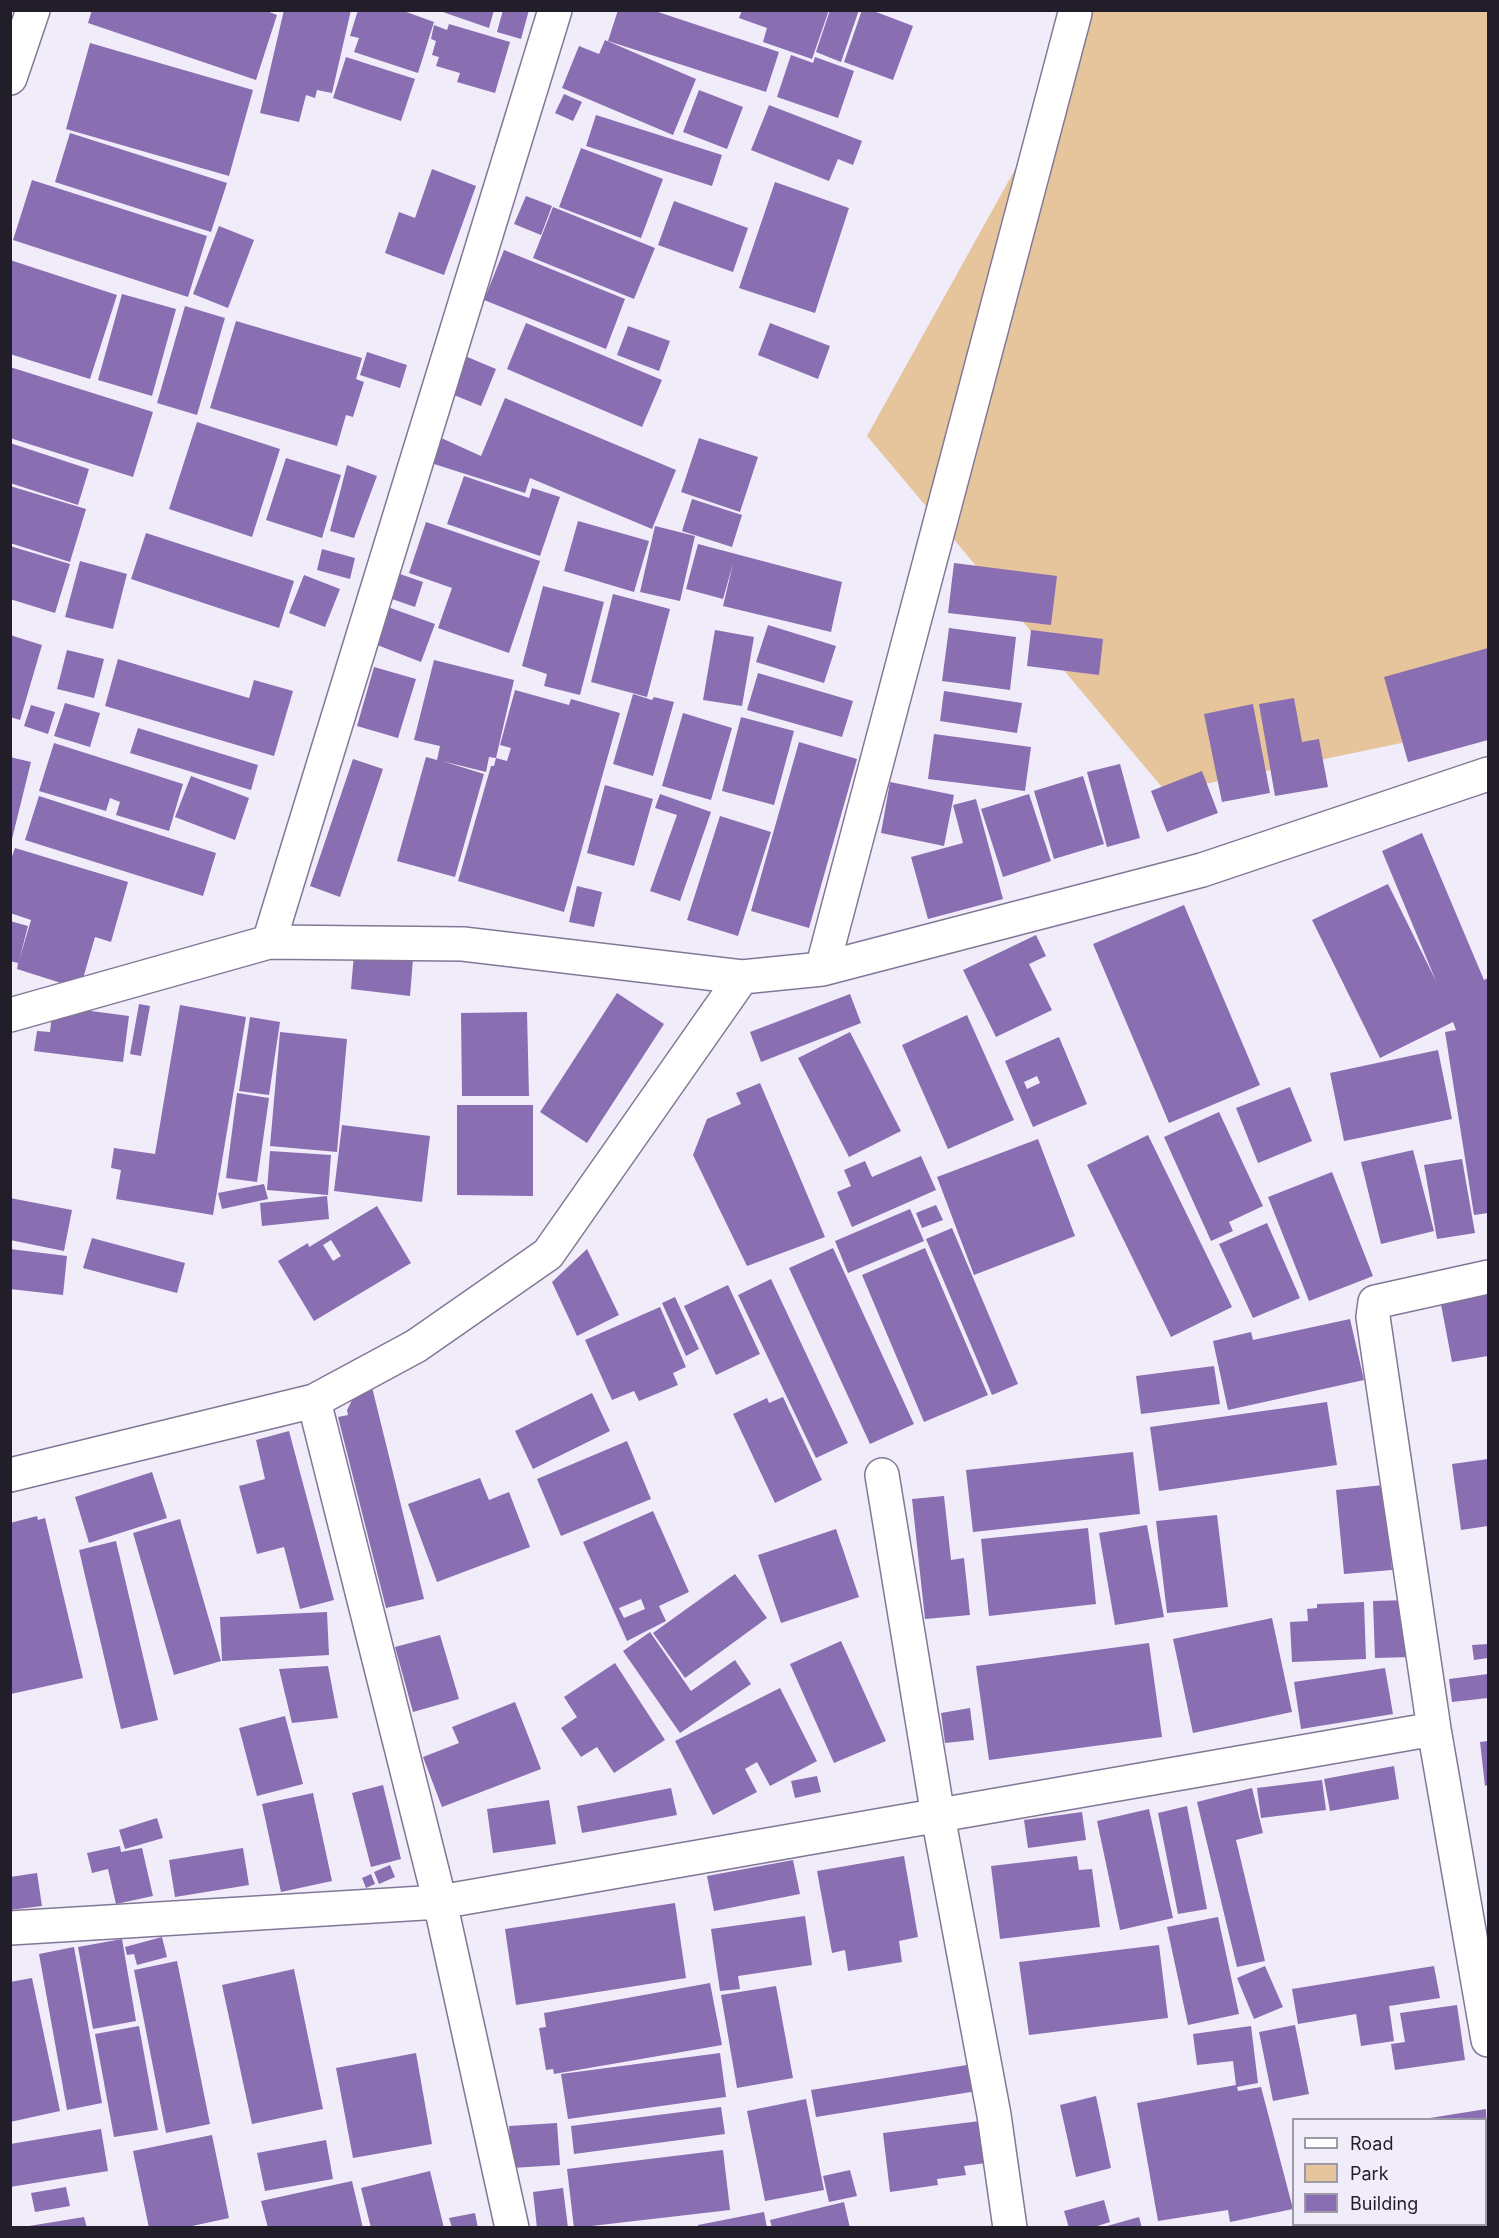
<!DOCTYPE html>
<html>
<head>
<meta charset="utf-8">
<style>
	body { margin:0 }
	#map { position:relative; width:1499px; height:2238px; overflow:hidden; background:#f1ecfa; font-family:Inter,sans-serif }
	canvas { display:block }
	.frame { position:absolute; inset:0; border:12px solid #211d29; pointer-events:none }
	.legend { position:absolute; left:1292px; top:2118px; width:195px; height:108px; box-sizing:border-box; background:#f1ecfa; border:2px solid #9e99a6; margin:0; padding:8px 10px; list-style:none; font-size:18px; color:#211d29 }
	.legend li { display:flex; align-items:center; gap:12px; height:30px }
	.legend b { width:30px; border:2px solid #9e99a6 }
</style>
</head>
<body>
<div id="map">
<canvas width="1499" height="2238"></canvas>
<div class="frame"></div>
<ul class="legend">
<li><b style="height:8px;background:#fff"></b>Road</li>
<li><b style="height:16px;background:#e6c59c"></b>Park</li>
<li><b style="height:16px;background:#896eb2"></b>Building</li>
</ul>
</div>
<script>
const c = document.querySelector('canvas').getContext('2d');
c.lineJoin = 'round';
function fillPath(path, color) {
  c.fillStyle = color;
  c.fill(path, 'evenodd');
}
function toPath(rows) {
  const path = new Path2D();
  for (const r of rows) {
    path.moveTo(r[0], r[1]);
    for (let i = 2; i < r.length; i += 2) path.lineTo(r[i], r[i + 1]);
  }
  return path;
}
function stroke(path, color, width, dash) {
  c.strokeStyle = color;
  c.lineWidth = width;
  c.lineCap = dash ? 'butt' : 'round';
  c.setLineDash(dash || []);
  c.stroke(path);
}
const green = toPath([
	[1092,11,1488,11,1488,725,1166,792,867,436,1048,110]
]);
const building = toPath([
	[92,10,264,10,277,15,256,80,88,23],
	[284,10,351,10,332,93,317,90,315,98,306,95,299,122,260,113],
	[358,10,401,10,434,22,418,73,354,52,359,38,350,36],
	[437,10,494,10,489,28],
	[503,10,529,10,521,39,497,32],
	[618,10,652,10,779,52,766,92,608,41],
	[742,10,829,10,812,59,763,42,767,28,739,18],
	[830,10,859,10,841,62,816,52],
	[862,10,871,10,913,26,893,80,844,62],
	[449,24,510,42,495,93,457,82,460,73,436,66,439,57,432,55,436,41,431,39,434,25,447,30],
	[605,40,696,79,673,135,562,88,579,46,599,54],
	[90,43,253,90,229,176,66,129],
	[791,55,813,63,815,57,854,71,838,118,777,97],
	[346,57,415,79,401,121,333,98],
	[699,90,743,107,727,149,683,132],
	[564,94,582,102,573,121,555,113],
	[769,105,862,141,853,165,838,159,829,181,751,150],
	[596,115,722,155,712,186,586,146],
	[70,133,227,183,211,232,55,182],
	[581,148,663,179,641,238,559,207],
	[432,169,476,186,444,275,385,253,399,212,415,218],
	[32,180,207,236,188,297,13,240],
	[775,182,849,208,815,313,739,288],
	[526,196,552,206,541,235,514,224],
	[674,201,748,228,733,272,658,245],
	[553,207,655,248,634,299,533,258],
	[219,226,254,240,228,308,193,294],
	[504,250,625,299,606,349,484,300],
	[10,260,117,295,90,379,10,354],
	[122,294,176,309,152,396,98,380],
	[185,306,225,318,197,415,157,403],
	[236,321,362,358,356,379,364,382,353,417,346,415,337,446,210,408],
	[526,323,662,380,642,427,507,369],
	[770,323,830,346,818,379,758,355],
	[628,326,670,341,659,371,617,355],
	[367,352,407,365,400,388,360,375],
	[465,356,496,369,481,406,449,393],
	[10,367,153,412,133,477,10,438],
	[505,398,676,470,652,529,530,478,525,493,431,463,439,437,481,456],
	[197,422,280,449,252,537,169,509],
	[699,438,758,457,740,512,681,492],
	[10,443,89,469,78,505,10,483],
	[286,458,341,475,322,538,266,520],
	[347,465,377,476,354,538,330,531],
	[464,476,529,498,532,488,560,497,540,556,447,524],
	[10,486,86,509,70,562,10,543],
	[692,499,742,515,732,547,682,531],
	[578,521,649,541,634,592,564,571],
	[426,522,540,561,509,653,438,628,452,588,409,573],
	[655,526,695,536,680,601,640,592],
	[146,533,294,581,279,628,131,579],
	[698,544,842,582,831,632,723,606,733,564,723,599,686,589],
	[10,546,70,564,55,613,10,599],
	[322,549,355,558,350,579,317,570],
	[80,561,127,574,113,629,65,617],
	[954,563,1057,576,1051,625,948,613],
	[397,573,423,582,415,607,389,598],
	[304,575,340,589,325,627,289,613],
	[543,586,604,602,580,695,544,686,547,674,522,666],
	[613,594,670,609,647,697,591,682],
	[385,606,435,624,421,662,372,643],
	[768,625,836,646,824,683,756,662],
	[949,628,1016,637,1010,690,942,681],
	[715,630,754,637,742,706,703,700],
	[1031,630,1103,639,1099,675,1027,666],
	[10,635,42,645,20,720,10,717],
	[1488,648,1488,740,1408,762,1384,677],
	[67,650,104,659,94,698,57,689],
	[118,659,249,698,254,680,293,691,274,756,105,706],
	[434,660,514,680,496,758,489,757,486,772,442,761,484,774,455,877,397,861,426,757,437,760,440,746,414,740],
	[374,667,416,679,398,738,357,726],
	[758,673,853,701,842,737,747,710],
	[515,690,569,705,571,699,620,713,564,912,458,881,491,766,494,766,496,758,507,761,511,748,500,745],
	[944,691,1022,703,1017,733,940,721],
	[633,694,652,700,654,697,674,702,653,776,613,764],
	[1294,698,1302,742,1319,739,1328,787,1275,796,1259,704],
	[65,703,100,713,90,747,54,736],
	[1253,704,1270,793,1222,802,1204,714],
	[31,705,55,712,48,734,24,726],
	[683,713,732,728,711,800,662,786],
	[741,717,794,731,774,805,722,791],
	[138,728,258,765,251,790,130,753],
	[934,734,1031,747,1025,791,928,779],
	[799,742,857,759,809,928,751,911],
	[54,743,183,784,169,831,116,815,120,802,110,798,106,811,39,791],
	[10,757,31,762,11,843,10,843],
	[353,759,383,769,340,897,310,886],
	[1120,764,1140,838,1107,847,1087,772],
	[1202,771,1218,813,1167,832,1151,791],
	[191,776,249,798,235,840,175,817],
	[1083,776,1104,844,1054,859,1034,791],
	[890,782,954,795,944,846,881,833],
	[605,785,653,799,634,866,587,853],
	[660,794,711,812,680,901,650,891,677,815,655,808],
	[1029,794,1051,861,1003,877,981,809],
	[39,796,216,853,203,896,25,840],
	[976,799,1003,899,928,919,911,857,963,843,953,805],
	[720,816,771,832,738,936,687,920],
	[1422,833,1484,980,1488,978,1488,1213,1474,1215,1445,1032,1456,1030,1453,1022,1380,1058,1312,920,1388,884,1436,981,1382,851],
	[15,848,128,882,111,942,95,937,80,989,17,969,18,963,10,961,10,921,28,926,19,961,31,920,10,913,10,862],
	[577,886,602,892,594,927,569,922],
	[1184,905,1260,1085,1169,1123,1093,944],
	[1036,935,1046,956,1029,964,1052,1010,996,1037,963,970],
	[354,954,413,959,410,996,351,989],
	[617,993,664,1024,587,1143,540,1112],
	[850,994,861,1023,761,1062,750,1032],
	[139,1004,150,1006,141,1056,130,1054],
	[180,1005,246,1017,213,1215,116,1199,121,1170,111,1168,114,1148,155,1154],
	[53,1006,129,1016,123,1062,34,1051,37,1031,50,1032],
	[527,1012,529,1096,462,1096,461,1013],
	[967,1015,1014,1120,948,1149,902,1045],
	[250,1017,280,1022,269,1095,239,1091],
	[280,1032,347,1039,337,1152,270,1146],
	[850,1032,901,1131,849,1157,798,1058],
	[1059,1037,1087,1104,1033,1127,1005,1061],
	[1037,1076,1040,1083,1027,1089,1024,1082],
	[1438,1050,1452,1119,1344,1141,1330,1073],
	[760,1083,825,1237,747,1266,693,1155,707,1119,741,1104,736,1093],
	[1290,1087,1312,1141,1258,1163,1236,1108],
	[237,1093,269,1098,257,1182,226,1178],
	[457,1105,533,1105,533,1196,457,1195],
	[1219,1112,1263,1206,1229,1222,1233,1231,1211,1241,1164,1137],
	[342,1125,430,1136,422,1202,334,1191],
	[1148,1135,1232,1307,1171,1337,1087,1165],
	[1038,1139,1075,1236,974,1275,937,1177],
	[1413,1150,1434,1231,1381,1244,1361,1162],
	[270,1151,331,1155,328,1195,267,1190],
	[921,1156,936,1190,852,1227,837,1192,851,1186,844,1170,865,1161,872,1177],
	[1462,1159,1475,1233,1437,1239,1424,1165],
	[1332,1172,1373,1276,1309,1301,1268,1197],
	[264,1184,268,1199,222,1209,218,1193],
	[327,1196,329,1219,262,1226,260,1203],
	[10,1198,72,1210,64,1251,10,1240],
	[936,1205,943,1220,922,1228,916,1213],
	[377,1206,411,1263,314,1321,278,1261,308,1243,309,1247],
	[331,1240,341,1256,333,1261,323,1245],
	[910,1209,924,1241,848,1273,835,1241],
	[1267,1223,1300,1298,1253,1318,1219,1244],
	[952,1228,1018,1384,992,1395,926,1239],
	[92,1238,185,1263,177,1293,83,1268],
	[833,1248,914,1424,870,1444,789,1268],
	[925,1248,988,1395,924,1422,862,1275],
	[10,1249,67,1256,63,1295,10,1289],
	[587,1249,619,1315,577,1336,552,1282],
	[771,1279,848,1443,816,1458,738,1295],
	[728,1285,760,1354,716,1375,684,1306],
	[1488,1285,1488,1356,1452,1362,1439,1294],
	[675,1297,699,1349,686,1356,662,1303],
	[660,1307,686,1367,673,1373,678,1385,639,1401,634,1391,612,1400,585,1340],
	[1350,1319,1364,1380,1228,1410,1213,1341,1251,1332,1253,1340],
	[1214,1366,1220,1404,1141,1414,1136,1376],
	[370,1379,424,1599,386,1608,338,1417,348,1415,347,1410,361,1383],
	[592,1393,610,1431,533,1469,515,1431],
	[783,1397,822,1480,775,1503,733,1414,767,1398,769,1403],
	[1327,1402,1337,1465,1159,1491,1150,1427],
	[289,1431,334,1600,300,1609,284,1547,257,1554,239,1486,265,1479,256,1440],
	[627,1441,651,1499,561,1536,537,1479],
	[1133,1452,1140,1514,973,1532,966,1470],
	[1488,1459,1488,1526,1461,1530,1452,1464],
	[152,1472,167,1518,89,1543,75,1497],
	[480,1478,489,1500,509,1492,530,1547,437,1582,408,1504],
	[1383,1485,1392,1570,1344,1574,1336,1490],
	[944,1496,951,1560,964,1558,970,1615,925,1619,912,1499],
	[653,1511,689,1592,659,1606,666,1621,627,1641,583,1542],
	[641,1599,645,1609,624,1618,619,1608],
	[1217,1515,1228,1607,1167,1613,1156,1521],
	[37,1516,38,1520,45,1518,83,1678,11,1694,10,1523],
	[180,1519,221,1661,174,1675,133,1533],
	[1147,1525,1164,1617,1115,1625,1099,1533],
	[1088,1528,1096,1604,989,1616,981,1539],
	[836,1529,859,1597,781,1623,758,1555],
	[116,1541,158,1720,121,1729,79,1550],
	[735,1574,767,1618,685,1678,653,1633],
	[1410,1600,1412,1657,1375,1658,1373,1601],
	[1364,1602,1366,1659,1292,1662,1290,1622,1308,1621,1307,1609,1317,1608,1317,1604],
	[327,1612,329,1655,222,1661,220,1617],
	[1272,1618,1292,1712,1193,1733,1173,1639],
	[650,1632,691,1691,735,1660,751,1684,680,1733,623,1651],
	[440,1635,459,1699,413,1712,395,1647],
	[841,1641,886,1741,834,1763,790,1664],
	[1149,1643,1162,1737,989,1760,976,1666],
	[1488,1644,1488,1658,1474,1660,1472,1645],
	[615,1663,665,1740,614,1773,597,1747,581,1757,561,1728,577,1717,564,1697],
	[328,1666,338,1718,292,1723,279,1669],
	[1385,1668,1393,1714,1301,1729,1294,1682],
	[1488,1674,1488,1698,1452,1702,1449,1679],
	[780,1688,817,1761,770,1786,757,1762,745,1769,757,1792,713,1815,675,1741],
	[515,1702,541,1769,442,1807,423,1757,459,1743,452,1727],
	[970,1708,974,1740,945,1743,941,1713],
	[285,1716,303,1784,257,1796,239,1728],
	[1488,1741,1488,1785,1485,1786,1480,1742],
	[1394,1766,1399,1799,1330,1811,1324,1779],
	[817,1776,821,1792,795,1798,791,1781],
	[1322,1780,1326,1810,1261,1818,1257,1788],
	[383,1785,401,1859,371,1867,352,1793],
	[671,1788,677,1815,582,1833,577,1806],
	[1252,1788,1263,1833,1236,1840,1265,1961,1237,1967,1197,1802],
	[313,1793,332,1881,281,1892,262,1804],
	[549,1800,556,1844,493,1853,487,1809],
	[1187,1806,1207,1909,1178,1914,1158,1813],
	[1149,1809,1173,1918,1120,1930,1097,1821],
	[1082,1812,1086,1840,1028,1848,1024,1820],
	[157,1818,163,1838,125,1849,119,1830],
	[120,1846,121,1852,142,1848,153,1896,116,1904,108,1869,92,1873,87,1853],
	[243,1848,249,1885,175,1897,169,1860],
	[904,1856,918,1937,899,1941,902,1962,848,1971,845,1950,832,1953,817,1871],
	[1077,1856,1079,1870,1092,1869,1100,1927,1000,1939,991,1866],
	[793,1860,800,1894,714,1911,707,1876],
	[390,1865,395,1877,379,1884,374,1872],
	[37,1873,42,1906,10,1910,10,1877],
	[371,1874,375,1884,366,1888,362,1878],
	[675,1903,686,1978,516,2005,505,1929],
	[805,1916,812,1965,738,1976,740,1989,720,1991,711,1929],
	[1218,1917,1239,2014,1188,2025,1167,1927],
	[162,1937,167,1957,137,1965,134,1954,127,1955,125,1947],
	[122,1939,136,2021,93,2029,78,1947],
	[1159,1945,1168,2018,1029,2035,1019,1962],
	[74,1947,102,2103,67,2110,39,1954],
	[177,1961,210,2124,166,2133,134,1970],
	[1265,1966,1283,2007,1254,2019,1237,1978],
	[1434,1966,1440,1998,1389,2006,1394,2041,1361,2046,1356,2014,1298,2024,1292,1989],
	[294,1969,323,2109,252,2124,222,1985],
	[32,1978,60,2111,10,2122,10,1982],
	[710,1983,722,2045,554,2074,553,2069,546,2070,539,2028,546,2027,544,2013],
	[776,1986,793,2078,737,2088,721,1995],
	[1457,2005,1465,2060,1395,2070,1391,2044,1405,2042,1400,2013],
	[1295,2025,1309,2094,1273,2101,1259,2032],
	[139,2026,158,2130,114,2137,95,2034],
	[1251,2026,1258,2083,1237,2087,1238,2091,1261,2087,1293,2209,1230,2222,1228,2210,1158,2221,1137,2103,1236,2085,1233,2061,1197,2065,1193,2034],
	[416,2053,432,2144,353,2158,336,2068],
	[720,2053,726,2097,568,2119,561,2074],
	[973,2064,977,2091,816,2117,811,2090],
	[1096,2096,1111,2168,1076,2177,1060,2105],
	[806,2099,824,2190,765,2201,747,2111],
	[721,2107,725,2134,574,2154,571,2126],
	[1486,2109,1488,2169,1486,2169,1486,2120,1430,2118],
	[980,2121,986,2163,964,2166,966,2175,937,2179,938,2185,890,2192,883,2133],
	[557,2123,560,2165,512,2168,509,2126],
	[101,2129,108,2171,10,2187,10,2144],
	[212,2135,229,2218,183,2228,149,2228,133,2151],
	[326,2140,333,2179,265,2191,257,2153],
	[723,2150,730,2210,574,2228,567,2169],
	[850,2170,857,2196,829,2202,823,2176],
	[430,2171,444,2228,371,2228,361,2188],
	[352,2181,363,2228,268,2228,261,2201],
	[66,2187,70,2206,35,2212,31,2193],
	[563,2188,568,2228,537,2228,533,2192],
	[1104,2200,1110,2222,1091,2228,1069,2228,1064,2211],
	[844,2202,850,2228,772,2228,770,2220],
	[1486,2204,1488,2205,1488,2228,1377,2228,1378,2224,1486,2224],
	[764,2212,767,2228,698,2228,698,2225],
	[475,2213,478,2228,452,2228,449,2218],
	[84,2217,87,2228,29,2228,29,2226],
	[1139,2217,1142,2228,1108,2228,1107,2226],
	[1312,2224,1373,2224,1372,2228,1311,2228]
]);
const street = toPath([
	[10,78,33,10],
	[269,942,555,10],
	[822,969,1075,13],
	[10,1015,269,942,463,944,742,977,822,969,1202,870,1488,774],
	[1488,1277,1375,1302,1373,1317,1434,1729,1488,2040],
	[314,1401,440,1902,512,2228],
	[10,1475,314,1401,416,1346,548,1254,742,977],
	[882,1475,938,1816,994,2115,1010,2228],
	[10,1928,440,1902,1434,1729]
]);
fillPath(green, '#e6c59c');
fillPath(building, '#896eb2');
stroke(street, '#827796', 36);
stroke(street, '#fff', 33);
</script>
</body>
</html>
